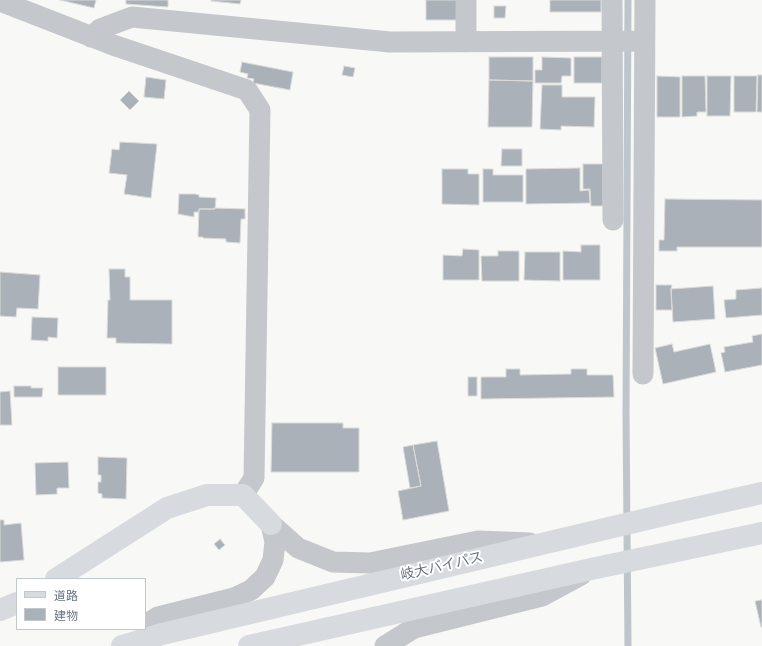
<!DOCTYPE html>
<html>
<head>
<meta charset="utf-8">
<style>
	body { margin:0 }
	#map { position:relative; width:762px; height:646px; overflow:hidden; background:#f8f8f6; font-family:"Roboto Condensed","Noto Sans JP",sans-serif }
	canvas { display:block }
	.legend { position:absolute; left:16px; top:578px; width:130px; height:52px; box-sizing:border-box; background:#fff; border:1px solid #c3c8ce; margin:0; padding:5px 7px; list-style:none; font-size:12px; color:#697585 }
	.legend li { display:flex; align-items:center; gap:8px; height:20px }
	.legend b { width:20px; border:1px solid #c3c8ce }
</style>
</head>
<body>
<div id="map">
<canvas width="762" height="646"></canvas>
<ul class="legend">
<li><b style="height:5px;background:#d7dadf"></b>道路</li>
<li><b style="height:11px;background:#abb1b8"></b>建物</li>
</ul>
</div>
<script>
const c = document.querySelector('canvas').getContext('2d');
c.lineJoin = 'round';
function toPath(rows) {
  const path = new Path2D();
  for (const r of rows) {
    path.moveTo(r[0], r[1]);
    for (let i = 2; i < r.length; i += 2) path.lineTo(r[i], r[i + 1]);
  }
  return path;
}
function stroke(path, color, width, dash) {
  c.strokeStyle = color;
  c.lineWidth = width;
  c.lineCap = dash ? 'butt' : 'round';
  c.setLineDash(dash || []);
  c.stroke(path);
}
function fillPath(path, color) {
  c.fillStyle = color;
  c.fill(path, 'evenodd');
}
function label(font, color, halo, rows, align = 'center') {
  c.font = font + ' "Roboto Condensed","Noto Sans JP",sans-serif';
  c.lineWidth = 4;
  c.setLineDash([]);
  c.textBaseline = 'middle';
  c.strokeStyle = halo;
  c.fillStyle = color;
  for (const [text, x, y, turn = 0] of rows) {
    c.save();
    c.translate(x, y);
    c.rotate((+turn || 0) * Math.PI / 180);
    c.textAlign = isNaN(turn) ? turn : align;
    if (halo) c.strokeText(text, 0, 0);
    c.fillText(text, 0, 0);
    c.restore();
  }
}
const stream = toPath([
	[628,0,626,414,628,646]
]);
const building = toPath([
	[60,0,96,0,94,8,60,0],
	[126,0,168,0,168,7,126,4,126,0],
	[211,0,241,0,240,4,211,1,211,0],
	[426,0,457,0,457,20,426,20,426,0],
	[550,0,601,0,601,12,550,12,550,0],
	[494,6,506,6,505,18,494,18,494,6],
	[489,57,533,57,533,81,489,80,489,57],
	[542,57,571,58,571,76,562,76,561,83,535,83,535,70,542,70,542,57],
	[574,57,602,57,602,83,574,83,574,57],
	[242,62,293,72,290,90,253,83,254,79,247,78,248,74,240,72,242,62],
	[344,66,355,68,353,77,342,75,344,66],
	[758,75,762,75,762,112,757,112,758,75],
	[657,76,680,77,680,117,657,117,657,76],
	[682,76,705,76,706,112,697,112,697,116,682,117,682,76],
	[707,76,731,76,730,116,707,116,707,76],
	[734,76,757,76,756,112,734,112,734,76],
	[146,77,166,80,164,99,144,97,146,77],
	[489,80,533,81,532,127,488,127,489,80],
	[542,85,562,85,562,97,595,97,594,127,561,126,561,130,540,129,542,85],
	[129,91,139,101,130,110,120,100,129,91],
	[120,142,157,144,151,198,124,194,127,175,109,173,112,149,119,150,120,142],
	[502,149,522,149,522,166,501,166,502,149],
	[583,164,603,164,603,206,591,206,590,189,583,189,583,164],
	[580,168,580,191,589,190,590,203,526,204,526,169,580,168],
	[442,169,468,169,468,174,479,174,479,205,442,204,442,169],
	[483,169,493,169,493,175,523,175,523,202,483,202,483,169],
	[179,194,195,194,199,195,199,197,216,198,215,209,199,209,199,212,194,212,194,217,178,214,179,194],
	[665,199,762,200,762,247,677,247,677,251,659,251,659,240,664,240,665,199],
	[215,208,245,209,245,219,241,219,240,243,226,242,226,239,203,238,203,237,198,237,199,209,215,209,215,208],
	[581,245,600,245,600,280,563,280,563,251,581,252,581,245],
	[463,249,479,250,479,280,443,280,443,255,462,256,463,249],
	[498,251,519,251,519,281,482,281,481,256,498,256,498,251],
	[525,252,560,252,560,281,524,280,525,252],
	[109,269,125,269,125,277,130,277,130,300,172,300,172,344,116,343,116,338,107,338,108,300,110,300,109,269],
	[0,272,40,275,38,309,17,308,16,317,0,316,0,272],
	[656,285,672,285,671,289,672,310,656,310,656,285],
	[713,286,715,319,673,322,671,289,713,286],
	[762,288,762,315,726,318,724,300,736,299,736,290,762,288],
	[32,317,58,318,57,338,48,337,48,341,31,340,32,317],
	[762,334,762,365,725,372,721,353,725,352,724,347,753,342,752,336,762,334],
	[672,344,674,352,710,344,716,372,663,384,655,348,672,344],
	[58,367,106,367,106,395,58,395,58,367],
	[506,369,520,369,520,375,571,374,571,369,587,369,587,375,613,375,614,397,481,399,481,377,506,377,506,369],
	[468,377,477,377,477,396,468,396,468,377],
	[14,386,31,386,31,388,43,388,42,397,14,397,14,386],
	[10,391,12,425,0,425,0,392,10,391],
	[272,423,343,423,343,428,359,428,359,472,271,472,272,423],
	[437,441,449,511,403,520,398,491,421,486,413,445,437,441],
	[413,445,421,486,410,488,403,447,413,445],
	[98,457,127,458,126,499,102,498,102,494,98,493,98,482,101,482,101,475,98,475,98,457],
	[68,462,69,488,57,488,57,494,36,495,35,463,68,462],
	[0,520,4,520,4,525,21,523,24,560,0,562,0,520],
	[220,539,225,545,219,550,214,544,220,539],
	[762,600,762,627,761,627,755,601,762,600]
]);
const street = toPath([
	[466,0,466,42],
	[612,0,613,220],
	[0,1,113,45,247,90,260,110,254,478,243,495],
	[91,37,100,29,132,17,390,42,644,41],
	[643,374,645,0],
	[271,524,298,548,333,562,370,563,478,541,530,543],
	[145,625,158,617,234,598,251,590,265,577,273,560,275,542,271,524],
	[385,646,414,628,542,596,581,575]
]);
const secondary = toPath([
	[56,579,167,508,207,495,243,495,271,524],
	[0,610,17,603]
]);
const highway = toPath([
	[122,646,162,634,668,514,762,493],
	[249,646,596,568,762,533]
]);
const streetNames = [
	["岐大バイパス",442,567,-13]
];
stroke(stream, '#bec6cc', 7);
fillPath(building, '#abb1b8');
stroke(building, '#dadad8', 1);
stroke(street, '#c4c7cb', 21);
stroke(secondary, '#d7dadf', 22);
stroke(highway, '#d7dadf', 22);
label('14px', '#697585', '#fff', streetNames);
</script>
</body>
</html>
